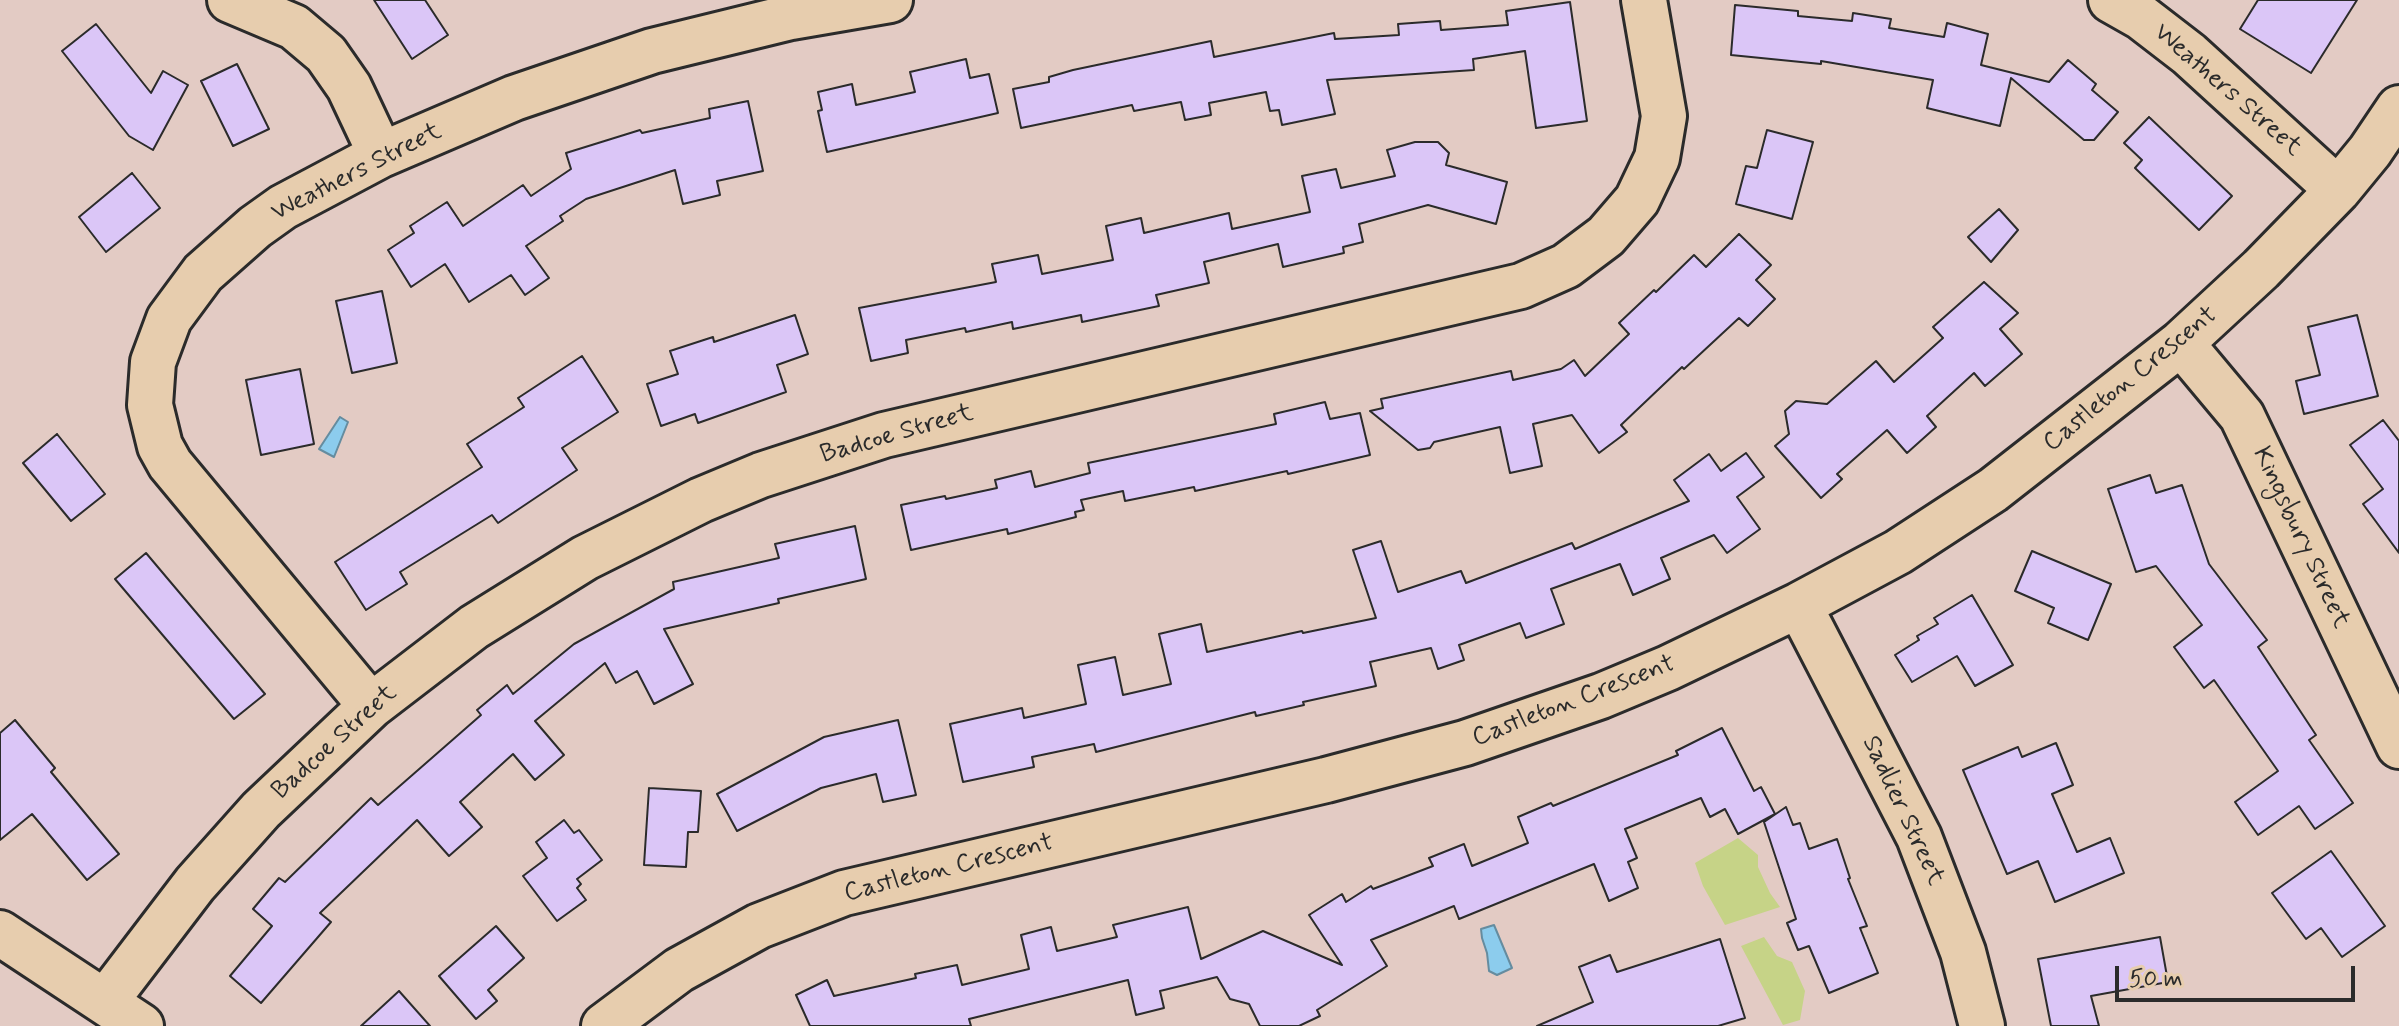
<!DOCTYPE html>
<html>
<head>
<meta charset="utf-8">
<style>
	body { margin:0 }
	#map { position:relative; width:2399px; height:1026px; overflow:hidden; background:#e3cbc4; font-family:Mynerve,sans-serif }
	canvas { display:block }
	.scale { position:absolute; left:2115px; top:966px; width:240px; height:36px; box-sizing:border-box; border:4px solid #2b2b2b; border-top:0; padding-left:10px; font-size:24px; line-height:28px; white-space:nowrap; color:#2b2b2b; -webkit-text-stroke:6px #e7cdae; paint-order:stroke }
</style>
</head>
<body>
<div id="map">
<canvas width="2399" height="1026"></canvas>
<div class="scale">50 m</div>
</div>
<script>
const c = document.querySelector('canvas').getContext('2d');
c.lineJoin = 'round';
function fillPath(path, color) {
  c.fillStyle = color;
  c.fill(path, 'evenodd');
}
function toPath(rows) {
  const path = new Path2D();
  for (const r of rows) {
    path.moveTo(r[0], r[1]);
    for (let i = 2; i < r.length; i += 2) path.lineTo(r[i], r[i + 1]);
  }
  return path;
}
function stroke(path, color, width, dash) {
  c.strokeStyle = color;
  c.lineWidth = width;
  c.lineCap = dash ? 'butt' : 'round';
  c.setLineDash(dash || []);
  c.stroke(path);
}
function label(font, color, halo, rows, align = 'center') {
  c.font = font + ' Mynerve,sans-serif';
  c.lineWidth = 8;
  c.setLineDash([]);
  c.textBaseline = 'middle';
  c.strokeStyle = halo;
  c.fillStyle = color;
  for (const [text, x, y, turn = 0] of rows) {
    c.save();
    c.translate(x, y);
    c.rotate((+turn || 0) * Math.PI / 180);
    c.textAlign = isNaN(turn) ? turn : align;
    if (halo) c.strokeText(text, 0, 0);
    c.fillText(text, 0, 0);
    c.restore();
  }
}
const green = toPath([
	[1738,838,1758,855,1758,867,1770,893,1780,907,1725,925,1703,886,1695,863],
	[1764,937,1777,956,1792,962,1805,991,1800,1020,1783,1025,1741,946]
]);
const water = toPath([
	[340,417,348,422,334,457,319,449,340,417],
	[1494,925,1512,968,1497,975,1489,971,1487,953,1482,938,1481,929,1494,925]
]);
const building = toPath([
	[374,0,425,0,448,35,412,59,374,0],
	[2258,0,2357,0,2311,73,2240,29,2258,0],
	[1570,2,1587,121,1536,128,1525,51,1473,59,1474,70,1327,80,1335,114,1282,125,1279,110,1270,111,1266,92,1209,103,1211,115,1185,120,1181,102,1134,111,1132,105,1021,128,1013,89,1049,82,1049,77,1073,70,1211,41,1214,57,1334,33,1335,39,1399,35,1398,24,1440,21,1441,30,1508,25,1506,11,1570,2],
	[1735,5,1798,11,1798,16,1852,21,1853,13,1891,19,1889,28,1944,37,1947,23,1988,34,1981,65,2049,82,2068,60,2096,84,2092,90,2118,112,2094,140,2084,140,2011,78,2000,126,1927,108,1933,80,1821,61,1821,64,1731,55,1735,5],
	[96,24,151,93,163,71,188,85,153,150,129,136,62,51,96,24],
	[966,59,970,78,989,74,998,113,827,152,818,111,822,110,818,92,852,84,856,105,915,92,910,72,966,59],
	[237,64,269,129,233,146,201,81,237,64],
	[748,101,763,171,717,181,720,195,683,204,675,170,586,199,560,216,563,221,526,246,549,278,525,295,511,275,469,302,445,264,411,287,388,250,414,233,410,226,447,202,463,226,523,185,531,196,571,169,566,153,640,130,642,133,710,118,709,109,748,101],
	[2149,117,2232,196,2199,230,2135,168,2142,160,2124,143,2149,117],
	[1767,130,1813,142,1792,219,1736,204,1746,166,1757,168,1767,130],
	[1415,142,1438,142,1449,153,1446,165,1507,182,1496,224,1428,205,1359,224,1363,242,1343,247,1344,253,1283,267,1278,244,1204,262,1209,283,1156,295,1159,306,1082,322,1081,315,1013,329,1012,322,966,332,965,328,906,340,908,353,871,361,859,308,996,282,992,264,1038,255,1042,274,1113,260,1106,226,1141,218,1144,233,1229,213,1232,229,1310,212,1302,176,1336,169,1341,188,1395,176,1387,150,1415,142],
	[132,173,160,208,106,252,79,217,132,173],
	[1999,209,2018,230,1991,262,1968,237,1999,209],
	[1739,234,1771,265,1756,280,1775,299,1748,326,1739,318,1684,369,1682,367,1621,425,1627,432,1599,453,1572,415,1533,424,1542,466,1510,473,1500,427,1434,442,1430,448,1418,450,1370,411,1383,408,1381,399,1511,371,1513,380,1561,369,1574,360,1585,376,1629,334,1619,323,1654,290,1656,292,1694,255,1706,267,1739,234],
	[1984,282,2018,313,2000,329,2022,354,1985,386,1974,373,1927,416,1936,427,1907,453,1887,430,1837,474,1842,479,1821,498,1775,446,1789,434,1785,411,1796,401,1827,404,1876,361,1894,382,1943,338,1933,327,1984,282],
	[382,291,397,363,352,373,336,301,382,291],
	[795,315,808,354,777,365,786,392,698,423,695,414,661,426,647,384,678,374,670,351,713,337,714,342,795,315],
	[2357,315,2378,396,2304,414,2296,381,2320,375,2308,327,2357,315],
	[582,356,618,412,562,448,577,470,498,523,492,515,400,572,407,584,366,610,335,562,482,467,467,444,524,407,518,398,582,356],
	[300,369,314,444,261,455,246,380,300,369],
	[1325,402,1330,419,1360,413,1370,455,1288,474,1287,471,1195,491,1194,487,1125,501,1123,491,1081,500,1084,510,1075,512,1076,517,1008,534,1007,529,911,550,901,505,945,496,946,499,997,488,995,480,1031,471,1035,487,1090,473,1088,463,1276,424,1274,414,1325,402],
	[2383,420,2399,441,2399,553,2363,504,2383,489,2350,445,2383,420],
	[57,434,105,494,71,521,23,463,57,434],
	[1746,453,1764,477,1737,497,1760,529,1727,553,1714,535,1661,558,1670,579,1633,595,1620,564,1551,589,1564,624,1526,638,1520,623,1459,645,1464,660,1438,669,1431,648,1370,662,1376,686,1303,702,1304,705,1256,716,1255,712,1096,752,1094,744,1032,757,1034,767,963,782,950,724,1022,708,1024,718,1086,704,1078,665,1115,657,1123,695,1171,684,1159,634,1201,624,1207,652,1302,631,1303,633,1376,618,1353,550,1381,541,1398,592,1461,571,1466,583,1572,543,1575,549,1689,501,1674,480,1709,454,1721,471,1746,453],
	[2150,475,2156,493,2182,485,2209,564,2267,640,2258,647,2316,735,2309,740,2353,803,2315,829,2299,806,2258,835,2235,802,2278,771,2214,680,2204,688,2174,647,2202,625,2156,566,2136,572,2108,489,2150,475],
	[855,526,866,579,778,599,779,603,664,629,693,684,654,704,637,671,616,683,605,663,535,721,564,755,535,780,513,754,460,802,482,827,449,856,417,820,320,913,331,922,261,1003,230,976,272,926,253,909,279,878,285,882,371,798,378,805,481,715,477,710,507,685,513,694,574,644,674,589,673,582,779,558,775,544,855,526],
	[2032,551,2111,584,2088,640,2048,623,2054,608,2015,591,2032,551],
	[146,553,265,694,234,719,115,579,146,553],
	[1972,595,2013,665,1975,686,1957,656,1912,682,1895,655,1919,640,1917,636,1938,624,1934,618,1972,595],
	[15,720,55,768,51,772,119,854,87,880,32,814,0,840,0,733,15,720],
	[898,720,916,795,883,802,876,774,821,788,737,831,717,794,824,737,898,720],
	[1722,728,1754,791,1761,787,1775,814,1738,834,1725,809,1710,817,1701,798,1625,829,1637,858,1628,862,1638,888,1609,901,1594,864,1459,919,1454,906,1371,940,1387,966,1317,1010,1320,1016,1299,1026,1260,1026,1249,1004,1230,999,1217,977,1160,991,1164,1008,1136,1015,1128,980,969,1019,971,1026,810,1026,796,995,827,980,834,996,916,978,915,974,957,965,962,985,1029,969,1021,935,1051,927,1057,951,1117,937,1113,925,1188,907,1201,959,1263,931,1342,965,1309,915,1342,894,1346,902,1371,886,1373,889,1433,866,1429,858,1464,844,1472,866,1528,843,1518,817,1551,803,1553,806,1678,755,1676,751,1722,728],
	[2056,743,2073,785,2052,794,2077,852,2110,838,2124,873,2055,902,2038,861,2007,874,1963,770,2018,747,2022,757,2056,743],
	[649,788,701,791,698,832,688,832,686,867,644,865,649,788],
	[1786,807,1793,825,1800,823,1809,849,1837,839,1850,878,1848,879,1867,926,1860,928,1878,973,1829,993,1809,946,1798,950,1787,923,1796,919,1764,822,1786,807],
	[564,820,574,833,579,830,602,860,577,879,581,884,577,888,586,900,557,921,523,876,547,858,536,842,564,820],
	[2331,851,2385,926,2342,957,2321,928,2306,939,2272,893,2331,851],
	[496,926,524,958,488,990,497,1001,476,1019,439,976,496,926],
	[2160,937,2168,982,2091,996,2099,1026,2051,1026,2038,959,2160,937],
	[1720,939,1745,1018,1718,1026,1537,1026,1593,1002,1579,967,1610,955,1617,972,1720,939],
	[399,991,430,1026,361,1026,399,991]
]);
const minor = toPath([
	[230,0,294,27,326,54,349,87,381,155],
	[2111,0,2141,17,2189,54,2338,190],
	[2181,343,2242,416,2399,746],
	[1799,605,1919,837,1963,952,1982,1026],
	[371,706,170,464,160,446,150,405,153,362,169,319,203,273,255,227,283,207,381,155,514,98,652,51,791,17,890,0],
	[0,933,141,1026],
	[105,1002,195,884,261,810,371,706,474,627,585,558,701,500,761,475,884,435,1521,286,1566,266,1606,236,1637,200,1657,158,1664,116,1644,0],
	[604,1026,679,970,759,926,844,893,1326,780,1465,743,1601,696,1668,668,1799,605,1898,552,1993,490,2181,343,2261,269,2338,190,2370,151,2399,108]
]);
const streetNames = [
	["Weathers Street",2227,91,41],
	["Weathers Street",357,173,-27],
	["Castleton Crescent",2131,380,-39],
	["Badcoe Street",897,435,-16],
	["Kingsbury Street",2300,538,65],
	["Castleton Crescent",1574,702,-21],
	["Badcoe Street",335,743,-42],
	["Sadlier Street",1902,811,65],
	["Castleton Crescent",949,869,-14]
];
fillPath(green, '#c6d387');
fillPath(water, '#8ccced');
stroke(water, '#658c9f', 2);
fillPath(building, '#dbc6f7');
stroke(building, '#2b2b2b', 2);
stroke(minor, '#2b2b2b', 50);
stroke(minor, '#e7cdae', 44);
label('26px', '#2b2b2b', '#e7cdae', streetNames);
</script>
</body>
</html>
